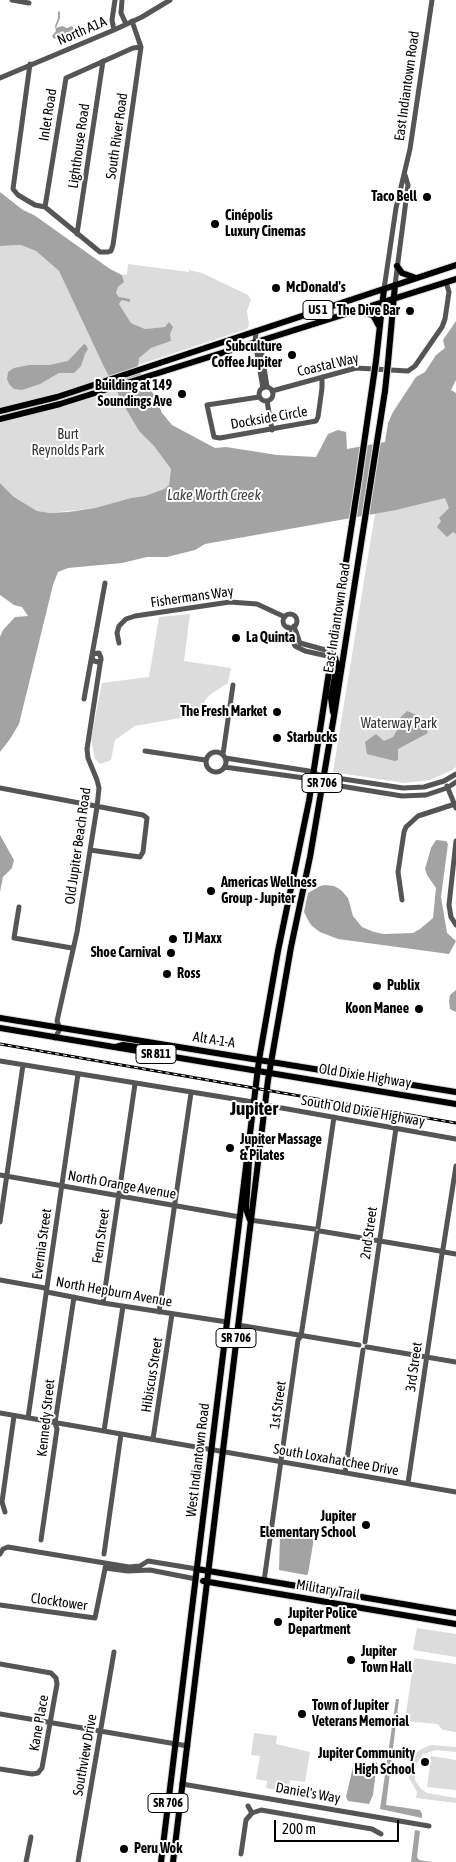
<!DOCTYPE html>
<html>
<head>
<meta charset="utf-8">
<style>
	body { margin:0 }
	#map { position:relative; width:456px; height:1862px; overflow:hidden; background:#fff; font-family:"Asap Condensed",sans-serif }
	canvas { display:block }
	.scale { position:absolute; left:274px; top:1820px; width:125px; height:22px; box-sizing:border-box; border:2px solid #000; border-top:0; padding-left:6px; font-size:15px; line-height:18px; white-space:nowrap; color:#000; -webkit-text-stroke:4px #fff; paint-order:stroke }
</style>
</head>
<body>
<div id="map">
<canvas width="456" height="1862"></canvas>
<div class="scale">200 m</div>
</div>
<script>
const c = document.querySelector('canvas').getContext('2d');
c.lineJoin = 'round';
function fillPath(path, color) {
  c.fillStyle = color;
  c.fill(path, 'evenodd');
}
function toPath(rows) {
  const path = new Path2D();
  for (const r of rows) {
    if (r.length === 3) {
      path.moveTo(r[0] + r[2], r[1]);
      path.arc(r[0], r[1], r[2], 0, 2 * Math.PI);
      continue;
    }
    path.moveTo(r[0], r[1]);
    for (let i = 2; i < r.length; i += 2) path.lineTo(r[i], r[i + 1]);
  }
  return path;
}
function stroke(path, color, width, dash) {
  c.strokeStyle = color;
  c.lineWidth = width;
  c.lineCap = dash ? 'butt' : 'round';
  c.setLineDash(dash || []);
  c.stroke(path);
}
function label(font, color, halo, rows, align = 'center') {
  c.font = font + ' "Asap Condensed",sans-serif';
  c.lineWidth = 4;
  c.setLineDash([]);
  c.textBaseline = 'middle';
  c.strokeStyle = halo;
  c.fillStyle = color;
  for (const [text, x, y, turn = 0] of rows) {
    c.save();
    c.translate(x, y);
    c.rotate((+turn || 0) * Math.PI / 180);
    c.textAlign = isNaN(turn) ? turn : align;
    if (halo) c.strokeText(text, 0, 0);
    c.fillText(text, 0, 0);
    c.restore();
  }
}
const green = toPath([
	[22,245,36,251,59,271,104,367,126,409,139,431,154,446,171,469,169,485,164,489,145,496,131,498,95,508,50,513,37,511,27,505,14,497,0,483,0,246],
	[128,264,189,272,189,270,202,273,248,295,251,300,247,311,249,325,247,329,138,365,138,358,151,348,171,341,166,327,145,329,131,323,119,304,122,300,116,293,118,287,124,282,122,275,127,274],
	[456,493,456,767,452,770,430,780,404,783,333,772,375,513],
	[190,614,184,661,231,668,228,683,211,694,205,700,204,709,197,715,135,726,115,740,111,760,100,764,95,759,91,739,102,683,149,677,159,617],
	[417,1628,456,1634,456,1657,413,1650],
	[414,1658,456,1664,456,1732,443,1730,437,1724,405,1721],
	[254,1733,277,1736,276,1744,310,1752,305,1782,290,1780,288,1792,266,1788,267,1781,256,1779,260,1756,251,1755],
	[432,1745,456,1747,456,1752,436,1750,423,1754,415,1766,415,1780,421,1789,427,1793,456,1798,456,1803,416,1798,417,1792,409,1778,410,1765,416,1753,423,1748],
	[431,1756,456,1760,456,1790,427,1787]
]);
const water = toPath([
	[58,11,60,12,60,18,56,28,62,26,67,28,72,26,74,29,67,37,62,36,54,39,52,36,56,31,55,26,58,18],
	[0,192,23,210,34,215,110,269,122,275,124,282,118,287,116,293,119,297,130,299,130,302,122,300,119,304,131,323,145,329,165,327,169,322,173,327,170,334,171,341,151,348,139,358,138,366,143,379,156,398,162,413,172,425,215,448,226,447,277,455,316,457,328,434,338,430,346,432,347,449,385,442,388,423,393,412,416,377,425,372,436,355,445,348,443,340,456,321,456,380,451,390,456,393,456,534,453,532,447,537,437,527,441,521,439,518,449,508,445,498,396,510,205,544,195,550,167,557,147,557,122,563,68,568,58,572,53,585,19,724,10,739,0,752,0,637,3,630,15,617,28,616,22,607,14,605,0,595,0,483,14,497,37,511,50,513,68,512,95,508,131,498,145,496,164,489,169,485,171,469,154,446,139,431,126,409,104,367,59,271,36,251,21,245,0,246],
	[84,344,86,345,88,349,85,354,81,366,74,373,59,373,40,384,22,390,14,389,9,384,7,379,8,372,14,368,29,365,49,365,68,361],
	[407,711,419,716,428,733,398,749,398,760,395,761,367,754,365,742,376,734,384,741,393,737,399,727,400,718],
	[0,835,14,860,12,868,3,877,0,892],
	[436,840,446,841,448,844,441,897,447,933,456,941,449,954,338,939,320,932,312,926,309,922,304,912,308,893,320,886,325,885,334,886,341,890,348,898,353,916,362,927,374,932,384,934,413,933,420,929,433,918,436,888,427,875,425,869,431,848],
	[456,990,456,1012,450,1009,449,1001,450,995],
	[285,1531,314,1538,308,1574,306,1575,279,1570,280,1537,281,1533],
	[396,1699,399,1699,386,1805,420,1810,422,1814,422,1818,380,1809],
	[377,1762,373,1795,369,1804,348,1801,346,1797,353,1767,368,1766],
	[415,1830,420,1831,417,1857,419,1860,432,1862,411,1862]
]);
const minor = toPath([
	[12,0,29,3],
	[122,0,121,13,126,24],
	[114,30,112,20,115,0],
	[30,64,13,189,18,195,35,205,45,207,100,252,108,252,111,251,113,245,141,47,132,21],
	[0,78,114,30,142,17,170,0],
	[45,207,66,78,133,48,141,47],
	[77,234,103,61],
	[395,285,408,185,405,175],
	[384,289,396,208,410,149,432,0],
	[256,331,255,342,263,388],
	[260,341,267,387],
	[266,394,7],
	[272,391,356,368,408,371,415,366,442,327,445,319,449,292,446,282],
	[259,397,207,405,214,437,220,438,316,421,318,417,322,388,322,377],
	[267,401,272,430],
	[290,621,7],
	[294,626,300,643,333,652],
	[288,627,295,646,305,651,332,657],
	[119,643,117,633,119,626,126,619,135,616,230,602,257,604,285,617],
	[84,699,105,583],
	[145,751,205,760],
	[216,762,10],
	[223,754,233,685],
	[225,758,309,771,323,776,403,788,424,787,444,781,456,774],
	[224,767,312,779,322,783,402,796,426,795,447,788,456,782],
	[447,786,456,808],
	[0,788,143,815,147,818,143,852,140,857,90,850],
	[456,841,449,905,451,917,456,925],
	[402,900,398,872,404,832,406,827,418,816,455,804],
	[19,907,14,938,72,948],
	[55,1038,60,1029,57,1021,77,932,97,807,99,788,97,780,88,758,87,749,101,658,99,653,93,654,92,658,94,661,98,662,101,660],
	[0,1061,253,1102],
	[265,1105,456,1139],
	[0,1175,240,1217],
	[250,1220,314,1229],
	[0,1222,23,1065],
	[318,1227,334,1117],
	[320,1231,440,1251],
	[443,1249,456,1166],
	[444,1252,456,1254],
	[0,1280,45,1288,47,1292,103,1303,227,1322],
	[103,1303,135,1084],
	[159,1312,191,1093],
	[238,1325,359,1345],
	[365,1342,396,1128],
	[367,1347,456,1362],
	[0,1413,456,1492],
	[28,1418,78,1074],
	[104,1431,123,1306],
	[153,1439,172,1314],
	[345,1473,363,1350],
	[408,1483,442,1254],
	[5,1512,2,1502,14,1416],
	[41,1540,57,1429,55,1423,74,1297],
	[0,1554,3,1549,8,1547,129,1567,140,1566,148,1561,197,1569],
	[104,1554,121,1434],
	[105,1568,128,1571,150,1570,196,1579],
	[264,1581,298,1340,301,1336,317,1233],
	[0,1605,95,1618,106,1564],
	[0,1664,51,1673,56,1678,57,1684,42,1768,38,1773,32,1774,0,1769],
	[0,1714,188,1746],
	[182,1784,429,1826],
	[248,1806,252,1813],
	[241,1854,246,1820,252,1813,261,1810,372,1829,381,1834],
	[26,1862,31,1837],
	[78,1862,114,1652]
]);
const major = toPath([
	[397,266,402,273,416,278],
	[356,311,373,315,379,326],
	[376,361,384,289],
	[388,363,395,285],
	[0,411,57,397,456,265],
	[0,419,60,404,456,279],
	[333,712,331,698,337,664,333,652],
	[0,1018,456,1092],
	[0,1028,456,1104],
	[116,1047,123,1045,151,1049,162,1047],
	[249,1161,246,1209,250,1220],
	[197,1569,456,1613],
	[203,1581,456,1624],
	[161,1862,259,1060,278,951,309,801,359,478],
	[173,1862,268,1080,291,947,310,857,334,716,385,391]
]);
const rail = toPath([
	[0,1044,456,1123]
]);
const majorBridge = toPath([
	[385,391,388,363],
	[359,478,376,361]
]);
const markers = [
	[427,197,5,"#000"],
	[215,224,5,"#000"],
	[276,288,5,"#000"],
	[410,311,5,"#000"],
	[292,355,5,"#000"],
	[182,394,5,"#000"],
	[236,638,5,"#000"],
	[277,712,5,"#000"],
	[277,738,5,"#000"],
	[211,891,5,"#000"],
	[173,939,5,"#000"],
	[171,953,5,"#000"],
	[167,974,5,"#000"],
	[377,986,5,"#000"],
	[419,1009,5,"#000"],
	[230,1148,5,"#000"],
	[366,1525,5,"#000"],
	[278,1622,5,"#000"],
	[351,1660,5,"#000"],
	[302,1714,5,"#000"],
	[425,1762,5,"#000"],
	[124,1849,5,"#000"]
];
const shields = [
	[318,310,30],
	[322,783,40],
	[156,1054,40],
	[236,1338,40],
	[168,1803,40]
];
const shieldNames = [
	["US 1",318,310],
	["SR 706",322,783],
	["SR 811",156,1054],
	["SR 706",236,1338],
	["SR 706",168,1803]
];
const streetNames = [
	["North A1A",82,31,-23],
	["East Indiantown Road",407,86,-82],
	["Inlet Road",48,115,-81],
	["South River Road",117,136,-82],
	["Lighthouse Road",79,146,-82],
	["Coastal Way",328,365,-13],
	["Dockside Circle",269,418,-10],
	["Fishermans Way",192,597,-8],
	["East Indiantown Road",337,618,-81],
	["Old Jupiter Beach Road",78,846,-82],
	["Alt A-1-A",214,1040,9],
	["Old Dixie Highway",365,1076,9],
	["South Old Dixie Highway",363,1111,10],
	["North Orange Avenue",122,1185,10],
	["2nd Street",369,1233,-82],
	["Fern Street",101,1236,-82],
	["Evernia Street",42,1244,-82],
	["North Hepburn Avenue",114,1292,10],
	["3rd Street",414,1367,-82],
	["Hibiscus Street",152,1375,-81],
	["1st Street",278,1405,-82],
	["Kennedy Street",46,1418,-84],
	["West Indiantown Road",198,1460,-83],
	["South Loxahatchee Drive",336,1460,10],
	["Military Trail",328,1590,10],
	["Clocktower",59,1602,8],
	["Kane Place",39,1723,-80],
	["Southview Drive",85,1755,-80],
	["Daniel's Way",308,1793,10]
];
const poiNames = [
	["Taco Bell",417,197,"right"],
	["Cinépolis",225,216],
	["Luxury Cinemas",225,232],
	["McDonald's",286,288],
	["The Dive Bar",400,311,"right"],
	["Subculture",282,347,"right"],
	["Coffee Jupiter",282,363,"right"],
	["Building at 149",172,386,"right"],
	["Soundings Ave",172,402,"right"],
	["La Quinta",246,638],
	["The Fresh Market",267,712,"right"],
	["Starbucks",287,738],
	["Americas Wellness",221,883],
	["Group - Jupiter",221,899],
	["TJ Maxx",183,939],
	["Shoe Carnival",161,953,"right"],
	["Ross",177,974],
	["Publix",387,986],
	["Koon Manee",409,1009,"right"],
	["Jupiter Massage",240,1140],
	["& Pilates",240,1156],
	["Jupiter",356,1517,"right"],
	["Elementary School",356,1533,"right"],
	["Jupiter Police",288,1614],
	["Department",288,1630],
	["Jupiter",361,1652],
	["Town Hall",361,1668],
	["Town of Jupiter",312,1706],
	["Veterans Memorial",312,1722],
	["Jupiter Community",415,1754,"right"],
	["High School",415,1770,"right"],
	["Peru Wok",134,1849]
];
const parkNames = [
	["Burt",68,435],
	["Reynolds Park",68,451],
	["Waterway Park",399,724]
];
const waterNames = [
	["Lake Worth Creek",214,495]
];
const districtNames = [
	["Jupiter",254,1109]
];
fillPath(green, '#dcdcdc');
fillPath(water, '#a3a3a3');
stroke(major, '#dbdbdb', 8);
stroke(minor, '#555', 5);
stroke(major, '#000', 6);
stroke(rail, '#000', 3);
stroke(rail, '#fff', 1, [4]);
stroke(majorBridge, '#dbdbdb', 8, []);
stroke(majorBridge, '#000', 6);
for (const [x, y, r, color] of markers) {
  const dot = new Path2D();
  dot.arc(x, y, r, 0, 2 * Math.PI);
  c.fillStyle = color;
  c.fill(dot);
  stroke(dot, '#fff', 2);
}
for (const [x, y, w] of shields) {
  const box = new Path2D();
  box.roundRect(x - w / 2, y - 9.5, w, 19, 4);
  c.fillStyle = '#fff';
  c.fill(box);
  stroke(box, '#000', 1);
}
label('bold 12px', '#000', null, shieldNames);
label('14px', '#000', '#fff', streetNames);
label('bold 14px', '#000', '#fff', poiNames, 'left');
label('14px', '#333', '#fff', parkNames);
label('italic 15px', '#444', '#fff', waterNames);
label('bold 19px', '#000', '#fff', districtNames);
</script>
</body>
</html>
